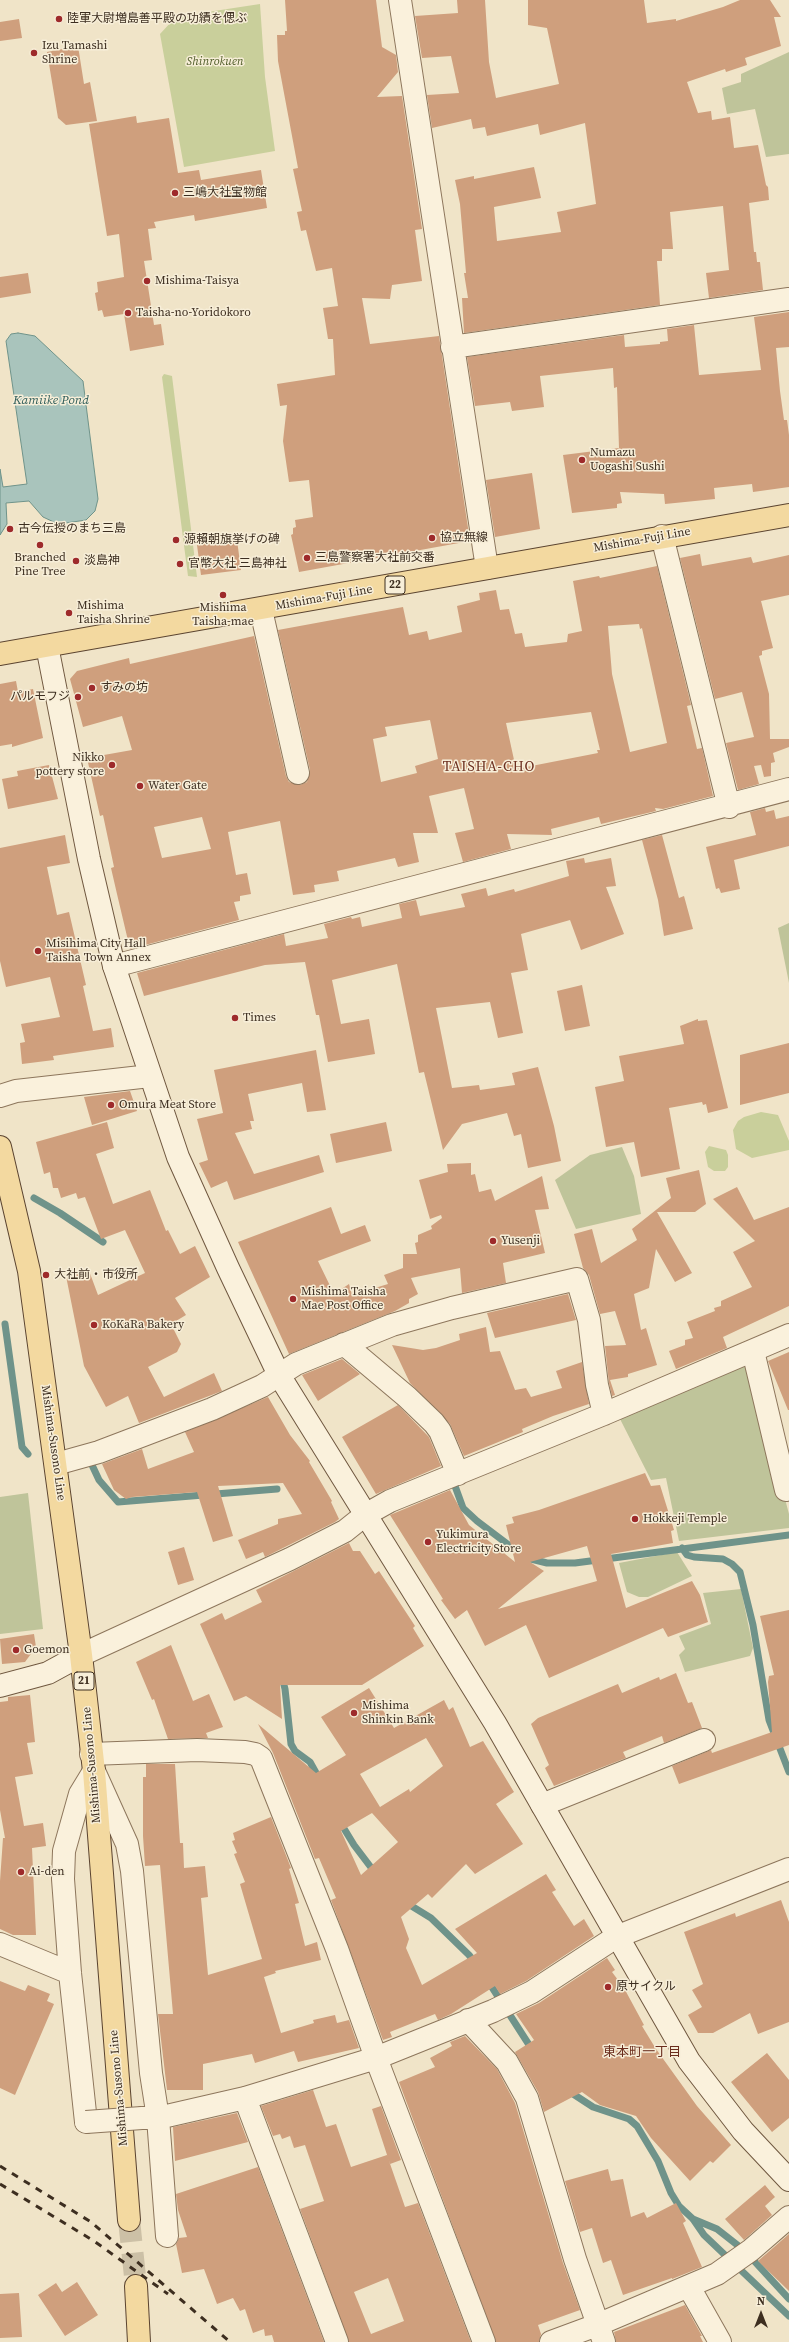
<!DOCTYPE html>
<html>
<head>
<meta charset="utf-8">
<style>
	body { margin:0 }
	#map { position:relative; width:789px; height:2342px; overflow:hidden; background:#f0e4c8; font-family:"Source Serif 4",serif }
	canvas { display:block }
	.north { position:absolute; left:741px; top:2294px; width:40px; height:40px; -webkit-text-stroke:3px #f7eed8; paint-order:stroke; rotate:0deg; font-size:11px; font-weight:700; line-height:16px; text-align:center; color:#3d2e20 }
	.north::after { content:''; display:block; margin:auto; width:14px; height:18px; background:#3d2e20; clip-path:polygon(50% 0,100% 100%,50% 72%,0 100%) }
</style>
</head>
<body>
<div id="map">
<canvas width="789" height="2342"></canvas>
<div class="north">N</div>
</div>
<script>
const c = document.querySelector('canvas').getContext('2d');
c.lineJoin = 'round';
function fillPath(path, color) {
  c.fillStyle = color;
  c.fill(path, 'evenodd');
}
function toPath(rows) {
  const path = new Path2D();
  for (const r of rows) {
    path.moveTo(r[0], r[1]);
    for (let i = 2; i < r.length; i += 2) path.lineTo(r[i], r[i + 1]);
  }
  return path;
}
function stroke(path, color, width, dash) {
  c.strokeStyle = color;
  c.lineWidth = width;
  c.lineCap = dash ? 'butt' : 'round';
  c.setLineDash(dash || []);
  c.stroke(path);
}
function label(font, color, halo, rows, align = 'center') {
  c.font = font + ' "Source Serif 4","Noto Sans JP",serif';
  c.lineWidth = 3;
  c.setLineDash([]);
  c.textBaseline = 'middle';
  c.strokeStyle = halo;
  c.fillStyle = color;
  for (const [text, x, y, turn = 0] of rows) {
    c.save();
    c.translate(x, y);
    c.rotate((+turn || 0) * Math.PI / 180);
    c.textAlign = isNaN(turn) ? turn : align;
    if (halo) c.strokeText(text, 0, 0);
    c.fillText(text, 0, 0);
    c.restore();
  }
}
const green = toPath([
	[260,4,265,77,275,151,184,167,160,34,172,21,188,15],
	[164,374,172,376,197,577,188,576,162,377],
	[761,1112,778,1115,789,1141,789,1150,752,1158,736,1149,733,1130,738,1121,744,1117],
	[709,1146,726,1150,728,1155,728,1167,725,1171,714,1171,708,1167,705,1152]
]);
const cemetery = toPath([
	[789,52,789,154,766,157,755,109,727,114,722,88,741,82,741,74],
	[789,923,789,983,778,928],
	[622,1147,634,1176,641,1214,576,1229,555,1180,590,1155],
	[745,1365,751,1371,789,1514,789,1528,679,1541,666,1478,651,1480,620,1419,625,1415],
	[28,1493,43,1629,0,1634,0,1497],
	[677,1552,692,1576,648,1597,639,1597,627,1592,619,1563],
	[741,1589,753,1648,750,1656,685,1672,679,1655,685,1649,679,1636,711,1624,703,1593]
]);
const water = toPath([
	[18,333,35,336,83,381,98,499,95,511,86,520,66,523,56,523,43,517,29,501,6,503,7,524,0,535,0,469,3,487,27,484,6,341,11,334,18,333]
]);
const stream = toPath([
	[34,1198,60,1213,103,1242],
	[5,1324,22,1447,28,1454],
	[92,1465,99,1480,118,1502,277,1489],
	[455,1486,463,1508,477,1521,518,1552],
	[682,1548,687,1555,694,1557,723,1559,732,1564,740,1572,753,1625,769,1720,789,1772],
	[527,1558,547,1563,575,1563,789,1535],
	[282,1677,285,1689,291,1744,295,1751,310,1762,320,1780],
	[340,1822,354,1845,376,1874],
	[405,1902,431,1918,469,1955,476,1964],
	[488,1981,533,2051],
	[567,2090,593,2107,629,2119,637,2126,658,2161,671,2193,679,2206,693,2219,704,2235,789,2316],
	[693,2219,717,2229,745,2251,789,2299]
]);
const building = toPath([
	[285,0,376,0,382,47,396,55,398,72,377,97,402,96,422,229,415,230,422,281,392,285,390,299,362,298,370,344,439,336,470,541,299,572,291,535,293,534,293,528,296,527,295,520,313,517,309,480,289,482,283,441,287,405,280,406,277,384,335,375,333,339,328,339,323,308,338,306,332,268,316,271,306,230,301,231,297,212,302,211,293,169,298,168,278,61,277,35,285,35,285,31,287,31],
	[457,0,485,0,489,62,496,98,559,84,547,28,528,25,528,0,644,0,647,23,676,19,676,21,723,7,740,0,770,0,781,17,774,17,781,46,745,58,747,65,726,72,725,69,687,82,698,113,711,111,712,120,730,117,734,148,758,145,766,185,768,187,769,200,749,203,754,252,756,252,757,262,760,262,763,290,709,298,706,273,729,270,723,206,670,212,673,249,662,249,662,261,657,261,660,305,464,333,462,298,468,298,464,273,466,273,460,204,455,180,474,176,474,179,534,167,541,198,494,207,497,241,561,232,557,212,596,204,585,123,540,135,538,124,487,136,485,127,473,129,471,119,432,128,427,95,459,93,451,56,422,58,415,16,458,13],
	[19,19,22,38,0,41,0,22],
	[78,46,84,84,90,82,97,121,66,125,58,118,47,52],
	[136,116,137,123,169,118,178,173,199,170,201,180,261,170,267,208,195,221,194,215,154,222,156,228,148,229,152,260,144,261,154,325,161,324,164,345,130,351,124,314,104,317,102,310,98,311,95,293,98,292,97,282,124,277,119,234,107,236,89,124],
	[28,273,31,293,0,298,0,277],
	[789,312,789,347,776,348,780,391,784,420,787,420,789,435,789,487,753,492,752,484,714,488,715,499,665,504,664,494,620,492,622,503,617,504,617,508,572,513,563,455,619,448,617,387,614,388,613,368,540,376,544,407,512,411,510,402,475,406,467,357,624,335,625,347,660,344,660,342,668,341,667,329,694,325,699,375,761,370,754,317],
	[532,473,540,529,495,537,486,480],
	[237,540,241,570,201,575,197,545],
	[700,554,702,566,751,557,753,563,789,555,789,595,761,601,773,648,762,651,762,655,759,656,769,694,770,739,789,739,789,747,773,753,775,762,771,763,771,776,764,777,761,765,754,766,759,784,738,790,726,743,754,737,742,692,715,699,680,558],
	[657,566,691,705,687,706,697,749,702,748,713,796,663,809,655,808,656,811,601,824,599,817,551,829,552,835,507,834,511,849,463,862,455,833,474,829,464,788,429,796,438,833,413,833,419,862,398,867,395,858,337,871,339,881,314,885,315,892,293,895,280,821,228,832,236,875,247,873,251,894,240,896,240,901,234,902,239,920,130,949,117,894,111,868,114,867,103,815,100,816,87,758,132,750,122,716,83,727,70,679,77,671,129,658,130,664,254,636,286,776,289,782,300,785,307,782,310,770,278,630,403,607,409,635,427,631,429,640,462,632,457,606,480,600,479,593,496,590,500,610,509,609,515,634,522,633,525,647,567,642,568,634,582,631,573,581,599,576,600,578],
	[639,624,640,629,642,628,667,743,630,752,612,674,608,626],
	[591,712,600,750,597,750,598,753,516,769,506,723],
	[430,720,438,759,415,766,417,773,381,782,373,739,387,736,385,727],
	[202,817,211,849,162,858,154,827],
	[16,681,18,692,33,689,43,738,12,747,12,744,0,746,0,684],
	[49,765,58,799,8,809,2,779,18,776,17,771],
	[765,808,766,812,774,810,776,819,789,816,789,846,734,860,740,889,721,893,719,888,716,889,706,847,756,835,750,812],
	[65,835,70,863,47,867,57,915,69,912,86,985,83,986,93,1031,111,1028,114,1047,53,1056,54,1060,22,1064,20,1043,25,1042,21,1024,60,1017,50,977,6,987,0,961,0,848],
	[662,835,679,898,684,896,693,929,664,936,658,900,642,840],
	[584,858,585,863,611,858,616,886,606,887,624,934,581,950,570,920,521,934,528,970,511,973,523,1033,498,1038,490,1002,436,1008,452,1088,479,1085,480,1090,515,1085,512,1073,538,1067,554,1126,561,1161,528,1168,521,1134,514,1136,507,1113,462,1124,443,1150,424,1072,419,1073,397,964,332,980,341,1024,369,1019,375,1054,328,1062,319,1015,316,1015,305,962,265,965,144,996,137,973,284,934,286,946,328,938,324,924,351,917,352,919,360,917,362,927,402,918,399,904,416,900,420,916,465,907,461,894,486,888,488,896,514,889,515,892,569,876,566,861],
	[582,985,590,1026,565,1031,557,991],
	[698,1019,698,1021,707,1020,728,1108,708,1113,706,1104,703,1105,702,1102,669,1108,680,1169,641,1177,634,1142,606,1147,595,1087,624,1081,619,1056,684,1044,680,1026],
	[789,1043,789,1093,740,1105,740,1055],
	[316,1050,326,1110,307,1112,302,1083,248,1094,254,1121,250,1121,252,1129,235,1133,254,1174,319,1155,324,1172,234,1200,227,1181,211,1188,199,1163,208,1160,197,1119,223,1113,214,1070],
	[130,1091,137,1111,92,1125,84,1097],
	[107,1122,114,1148,96,1154,113,1204,150,1190,166,1231,168,1230,180,1254,195,1246,210,1277,175,1298,186,1315,171,1324,181,1344,177,1352,148,1367,164,1397,214,1373,222,1391,139,1423,128,1396,106,1407,84,1366,66,1276,88,1268,98,1295,145,1273,125,1230,101,1239,85,1197,78,1199,76,1193,61,1198,58,1188,53,1188,50,1172,44,1174,36,1142],
	[386,1122,392,1151,336,1163,330,1134],
	[471,1163,471,1175,475,1174,479,1192,491,1189,495,1201,542,1176,549,1209,535,1210,545,1253,503,1263,506,1283,462,1293,460,1268,411,1278,418,1294,409,1299,409,1303,395,1311,289,1354,238,1242,331,1207,341,1234,365,1225,371,1241,318,1261,334,1294,349,1284,352,1295,388,1284,384,1275,403,1268,403,1254,417,1254,415,1243,418,1242,418,1235,432,1229,431,1226,442,1218,441,1215,430,1219,419,1180,448,1172,447,1164],
	[699,1170,706,1204,695,1212,657,1212,692,1273,675,1282,656,1249,649,1288,634,1294,641,1330,646,1328,657,1365,628,1374,628,1377,610,1380,615,1395,612,1396,609,1383,605,1346,626,1345,615,1311,600,1314,589,1275,583,1268,574,1234,592,1229,601,1263,637,1240,632,1229,671,1198,666,1178],
	[737,1187,754,1220,789,1207,789,1306,723,1337,727,1348,676,1369,669,1351,685,1345,685,1340,693,1338,687,1322,715,1311,714,1308,721,1306,721,1301,752,1287,733,1252,755,1241,713,1199],
	[568,1294,576,1320,495,1338,487,1313],
	[486,1327,490,1352,500,1351,515,1390,526,1388,531,1397,562,1388,556,1371,582,1362,589,1404,553,1416,522,1429,523,1432,464,1456,450,1424,410,1383,392,1345,423,1350,436,1348,460,1340,459,1334],
	[789,1352,789,1410,788,1410,768,1361],
	[342,1359,360,1374,318,1401,302,1375],
	[268,1397,290,1435,310,1461,309,1462,332,1501,331,1502,339,1519,335,1522,265,1557,263,1552,246,1559,238,1540,278,1524,278,1519,302,1514,283,1483,218,1486,233,1536,213,1542,197,1492,132,1497,126,1499,114,1490,102,1464,142,1449,148,1469,194,1452,185,1432],
	[398,1405,429,1437,441,1466,376,1494,342,1437],
	[645,1473,651,1486,660,1485,674,1530,671,1531,673,1543,611,1554,626,1608,692,1581,700,1595,708,1622,668,1637,663,1628,549,1678,526,1625,485,1646,467,1610,455,1619,441,1600,443,1599,390,1515,450,1490,469,1525,515,1562,506,1525,514,1523,512,1517,539,1510],
	[587,1546,597,1581,498,1609,544,1571,530,1562],
	[349,1543,353,1551,360,1551,375,1574,379,1571,415,1626,413,1628,424,1646,362,1685,280,1685,282,1719,246,1696,234,1701,200,1624,222,1613,225,1620,262,1602,256,1590],
	[184,1547,194,1580,178,1585,168,1552],
	[789,1610,789,1745,679,1784,672,1766,711,1750,712,1753,772,1732,768,1682,769,1676,774,1675,760,1616],
	[34,1634,36,1647,25,1662,2,1664,0,1639],
	[171,1645,193,1701,209,1694,223,1727,206,1733,208,1738,168,1739,154,1699,152,1700,136,1662],
	[676,1673,688,1703,692,1702,702,1728,664,1743,662,1736,623,1752,626,1758,554,1786,545,1768,549,1765,531,1724,538,1718,618,1684,622,1693,659,1677,660,1680],
	[369,1688,394,1728,444,1700,449,1710,453,1707,470,1747,483,1741,514,1792,496,1804,523,1844,475,1874,466,1864,432,1898,428,1894,401,1917,409,1939,406,1948,422,1985,477,1953,455,1929,546,1874,556,1890,552,1892,574,1926,584,1919,594,1936,526,1981,500,1994,495,1986,451,2014,438,2020,435,2014,390,2032,392,2037,383,2040,331,1900,336,1898,319,1858,315,1859,273,1753,258,1724,316,1773,346,1755,321,1717],
	[426,1738,443,1766,410,1792,409,1789,380,1807,360,1774],
	[372,1813,398,1842,361,1875,341,1831],
	[30,1695,35,1742,27,1743,33,1774,15,1777,24,1826,43,1823,46,1846,32,1848,36,1935,13,1935,0,1929,0,1881,3,1838,5,1838,0,1810,0,1702,8,1701,8,1697],
	[146,1764,175,1764,180,1843,183,1843,184,1868,205,1866,208,1897,201,1898,208,1975,262,1959,240,1884,245,1882,234,1854,237,1853,232,1841,235,1840,233,1833,271,1817,291,1868,289,1869,299,1903,295,1904,305,1946,317,1942,321,1960,275,1971,276,1973,264,1977,281,2033,314,2023,313,2020,335,2015,337,2023,349,2020,359,2048,298,2062,294,2051,255,2063,252,2054,203,2064,203,2090,167,2090,158,2014,173,2014,160,1865,145,1866,143,1836,143,1777,146,1777],
	[781,1900,789,1922,789,2022,758,2034,750,2013,713,2033,698,2033,688,2015,702,2007,692,1990,703,1984,684,1932,735,1913,736,1917],
	[607,1958,615,1970,612,1972,624,1988,644,2025,642,2026,656,2049,697,2106,731,2145,713,2163,710,2161,690,2181,651,2138,636,2116,600,2105,582,2092,544,2112,538,2092,515,2052,534,2040,516,2014,539,2003],
	[0,1981,25,1991,28,1985,50,1994,47,2001,54,2004,15,2095,0,2088],
	[465,2036,497,2069,515,2103,563,2263,580,2310,538,2325,541,2334,539,2342,496,2342,399,2082,435,2067,430,2058,452,2046,450,2042],
	[767,2053,789,2080,789,2118,772,2132,731,2082],
	[313,2090,326,2127,336,2124,351,2167,387,2155,405,2207,418,2203,471,2342,349,2342,300,2209,324,2201,305,2145,294,2148,290,2136,282,2139,280,2134,273,2136,261,2106],
	[388,2278,404,2321,371,2334,354,2292],
	[381,2106,401,2160,390,2164,372,2109],
	[237,2113,248,2142,175,2161,173,2127],
	[258,2167,324,2342,274,2342,272,2335,265,2336,264,2329,253,2333,245,2309,240,2311,233,2298,217,2304,204,2269,182,2273,176,2244,179,2238,187,2237,178,2210,176,2194],
	[608,2169,611,2181,623,2179,631,2217,644,2212,647,2218,676,2203,686,2221,683,2223,702,2267,672,2279,672,2278,623,2295,611,2260,603,2263,592,2228,580,2232,565,2181],
	[765,2185,775,2197,765,2206,772,2215,744,2240,725,2219],
	[789,2234,789,2291,758,2261],
	[77,2282,98,2315,65,2336,38,2295,56,2283,62,2292],
	[19,2293,22,2337,0,2338,0,2294],
	[685,2305,702,2336,700,2336,703,2342,616,2342,614,2332]
]);
const primaryTunnel = toPath([
	[129,2220,136,2286]
]);
const street = toPath([
	[400,0,487,568],
	[452,347,789,299],
	[662,536,729,807],
	[261,610,298,773],
	[114,966,789,789],
	[0,1096,16,1091,150,1076],
	[344,1344,407,1397,434,1423,440,1431,458,1474],
	[753,1351,786,1490],
	[56,1464,99,1452,212,1409,262,1386,296,1364,392,1325,452,1308,577,1279,589,1320,597,1385,604,1414],
	[81,1655,290,1559,345,1531,365,1515,390,1501,604,1414,789,1335],
	[91,1754,197,1750,245,1752,255,1754,261,1758,337,1949,376,2058,484,2342],
	[94,1771,127,1844,132,1871,151,2073,158,2118,167,2236],
	[542,1805,704,1740],
	[0,1944,70,1973],
	[468,2020,507,2062,527,2098,575,2259,604,2342],
	[245,2098,337,2342],
	[142,2118,158,2118,245,2098,376,2058,493,2011,532,1992,616,1937,789,1869],
	[86,2122,70,1973,63,1879,64,1851,80,1794,94,1771],
	[689,2287,720,2342],
	[551,2342,597,2325,717,2274,751,2250,789,2217]
]);
const secondary = toPath([
	[47,646,89,859,114,966,178,1157,228,1268,279,1375,495,1723,689,2061,743,2131,789,2180],
	[0,1686,48,1673,81,1655]
]);
const primary = toPath([
	[0,654,789,515],
	[0,1147,29,1271,81,1655,94,1771,129,2220],
	[136,2286,139,2342]
]);
const rail = toPath([
	[0,2166,91,2222,230,2342],
	[0,2184,94,2241,168,2294]
]);
const streetBridge = toPath([
	[86,2122,142,2118]
]);
const markers = [
	[59,19,4,"#9e2a2b"],
	[34,53,4,"#9e2a2b"],
	[175,193,4,"#9e2a2b"],
	[147,281,4,"#9e2a2b"],
	[128,313,4,"#9e2a2b"],
	[582,460,4,"#9e2a2b"],
	[10,529,4,"#9e2a2b"],
	[432,538,4,"#9e2a2b"],
	[176,540,4,"#9e2a2b"],
	[40,545,4,"#9e2a2b"],
	[307,558,4,"#9e2a2b"],
	[76,561,4,"#9e2a2b"],
	[180,564,4,"#9e2a2b"],
	[223,595,4,"#9e2a2b"],
	[69,613,4,"#9e2a2b"],
	[92,688,4,"#9e2a2b"],
	[78,697,4,"#9e2a2b"],
	[112,765,4,"#9e2a2b"],
	[140,786,4,"#9e2a2b"],
	[38,951,4,"#9e2a2b"],
	[235,1018,4,"#9e2a2b"],
	[111,1105,4,"#9e2a2b"],
	[493,1241,4,"#9e2a2b"],
	[46,1275,4,"#9e2a2b"],
	[293,1299,4,"#9e2a2b"],
	[94,1325,4,"#9e2a2b"],
	[635,1519,4,"#9e2a2b"],
	[428,1542,4,"#9e2a2b"],
	[16,1650,4,"#9e2a2b"],
	[354,1713,4,"#9e2a2b"],
	[21,1872,4,"#9e2a2b"],
	[608,1987,4,"#9e2a2b"]
];
const shields = [
	[395,585,20],
	[84,1681,20]
];
const shieldNames = [
	["22",395,585],
	["21",84,1681]
];
const poiNames = [
	["陸軍大尉増島善平殿の功績を偲ぶ",67,19],
	["Izu Tamashi",42,46],
	["Shrine",42,60],
	["三嶋大社宝物館",183,193],
	["Mishima-Taisya",155,281],
	["Taisha-no-Yoridokoro",136,313],
	["Numazu",590,453],
	["Uogashi Sushi",590,467],
	["古今伝授のまち三島",18,529],
	["協立無線",440,538],
	["源賴朝旗挙げの碑",184,540],
	["Branched",40,558,"center"],
	["Pine Tree",40,572,"center"],
	["三島警察署大社前交番",315,558],
	["淡島神",84,561],
	["官幣大社 三島神社",188,564],
	["Mishima",77,606],
	["Taisha Shrine",77,620],
	["Mishima",223,608,"center"],
	["Taisha-mae",223,622,"center"],
	["すみの坊",100,688],
	["パルモフジ",70,697,"right"],
	["Nikko",104,758,"right"],
	["pottery store",104,772,"right"],
	["Water Gate",148,786],
	["Misihima City Hall",46,944],
	["Taisha Town Annex",46,958],
	["Times",243,1018],
	["Omura Meat Store",119,1105],
	["Yusenji",501,1241],
	["大社前・市役所",54,1275],
	["Mishima Taisha",301,1292],
	["Mae Post Office",301,1306],
	["KoKaRa Bakery",102,1325],
	["Hokkeji Temple",643,1519],
	["Yukimura",436,1535],
	["Electricity Store",436,1549],
	["Goemon",24,1650],
	["Mishima",362,1706],
	["Shinkin Bank",362,1720],
	["Ai-den",29,1872],
	["原サイクル",616,1987]
];
const parkNames = [
	["Shinrokuen",215,62]
];
const streetNames = [
	["Mishima-Fuji Line",642,540,-10],
	["Mishima-Fuji Line",324,598,-10],
	["Mishima-Susono Line",53,1443,82],
	["Mishima-Susono Line",92,1765,-95],
	["Mishima-Susono Line",119,2088,-95]
];
const waterNames = [
	["Kamiike Pond",51,401]
];
const neighbourhoodNames = [
	["東本町一丁目",642,2053]
];
const quarterNames = [
	["TAISHA-CHO",489,767]
];
fillPath(green, '#c9cf9b');
fillPath(cemetery, '#bfc49a');
fillPath(water, '#a9c4bc');
stroke(water, '#6f938a', 1);
stroke(stream, '#6f938a', 7);
fillPath(building, '#cf9f7d');
stroke(primaryTunnel, '#ccc0a6', 22, [22, 11]);
stroke(street, '#8d765c', 24);
stroke(secondary, '#6f573f', 24);
stroke(primary, '#5b4430', 24);
stroke(street, '#faf1dc', 22);
stroke(secondary, '#faf1dc', 22);
stroke(primary, '#f3d9a0', 22);
stroke(rail, '#3d2e20', 3, [7, 7]);
stroke(streetBridge, '#8d765c', 24, []);
stroke(streetBridge, '#faf1dc', 22);
for (const [x, y, r, color] of markers) {
  const dot = new Path2D();
  dot.arc(x, y, r, 0, 2 * Math.PI);
  c.fillStyle = color;
  c.fill(dot);
  stroke(dot, '#f7eed8', 1.5);
}
for (const [x, y, w] of shields) {
  const box = new Path2D();
  box.roundRect(x - w / 2, y - 9, w, 18, 3);
  c.fillStyle = '#f7eed8';
  c.fill(box);
  stroke(box, '#3d2e20', 1);
}
label('bold 11px', '#3d2e20', null, shieldNames);
label('12px', '#3d2e20', '#f7eed8', poiNames, 'left');
label('italic 12px', '#4d5a26', '#f7eed8', parkNames);
label('12px', '#3d2e20', '#f7eed8', streetNames);
label('italic 13px', '#2f5d5a', '#f7eed8', waterNames);
label('13px', '#6b2e1e', '#f7eed8', neighbourhoodNames);
c.letterSpacing = '1px';
label('14px', '#6b2e1e', '#f7eed8', quarterNames);
c.letterSpacing = '0px';
</script>
</body>
</html>
